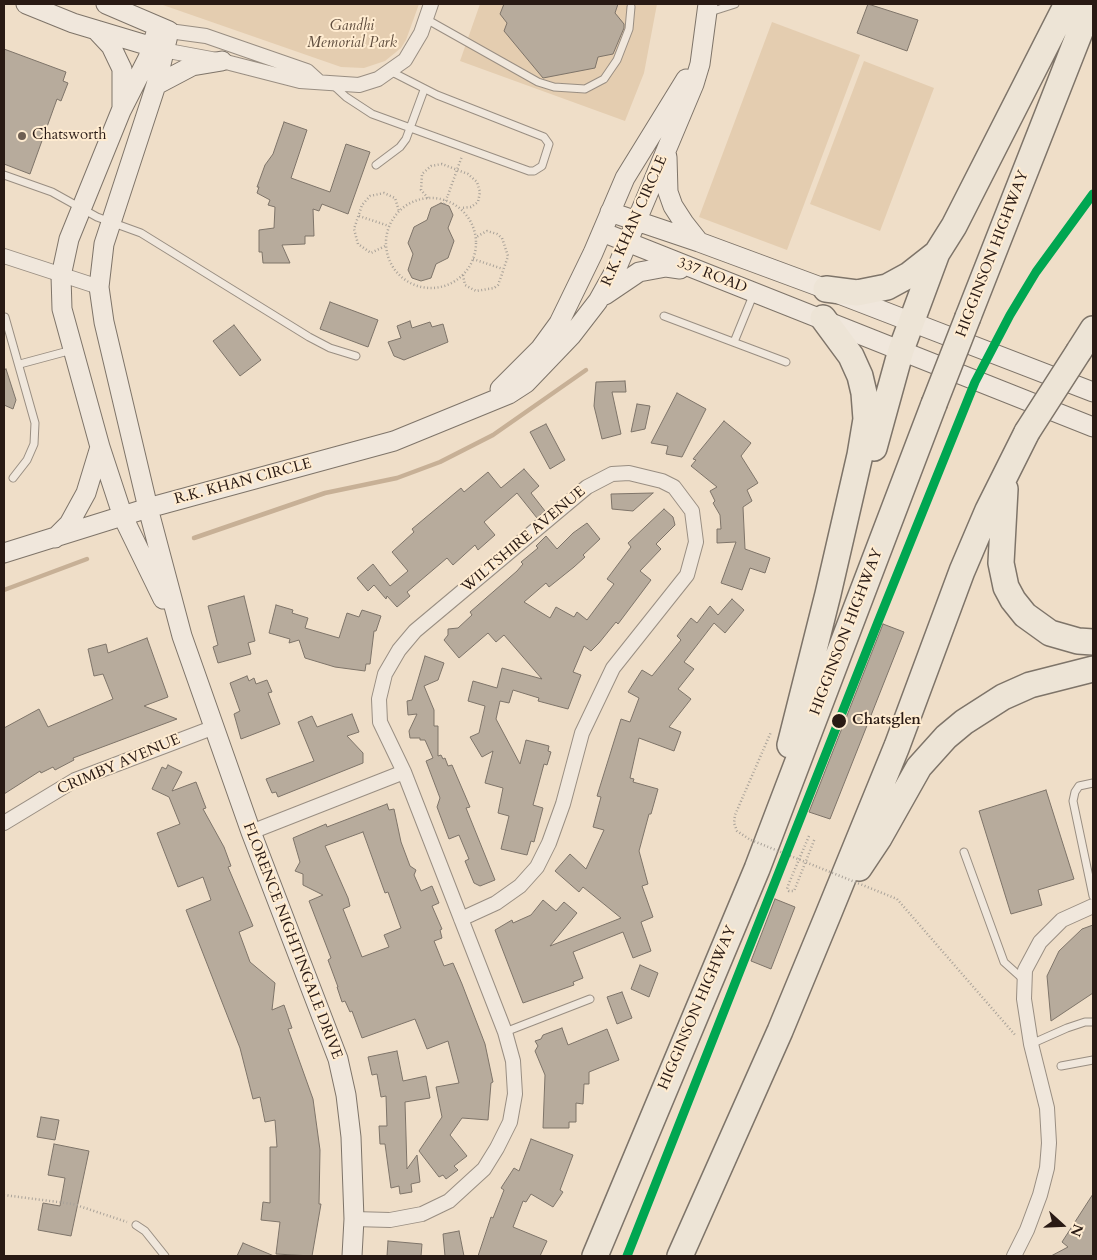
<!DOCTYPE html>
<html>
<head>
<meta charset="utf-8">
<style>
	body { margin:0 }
	#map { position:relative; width:1097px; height:1260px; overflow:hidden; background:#efdec8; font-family:Cardo,serif }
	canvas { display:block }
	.frame { position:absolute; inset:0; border:5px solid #291a14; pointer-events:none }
	.north { position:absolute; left:1037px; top:1200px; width:50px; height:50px; -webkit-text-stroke:4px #ffecd1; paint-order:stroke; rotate:110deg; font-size:14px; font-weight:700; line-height:20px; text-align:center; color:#291a14 }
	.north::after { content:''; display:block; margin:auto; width:18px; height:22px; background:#291a14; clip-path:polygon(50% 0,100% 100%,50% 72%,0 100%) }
</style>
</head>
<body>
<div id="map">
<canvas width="1097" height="1260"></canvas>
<div class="frame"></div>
<div class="north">N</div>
</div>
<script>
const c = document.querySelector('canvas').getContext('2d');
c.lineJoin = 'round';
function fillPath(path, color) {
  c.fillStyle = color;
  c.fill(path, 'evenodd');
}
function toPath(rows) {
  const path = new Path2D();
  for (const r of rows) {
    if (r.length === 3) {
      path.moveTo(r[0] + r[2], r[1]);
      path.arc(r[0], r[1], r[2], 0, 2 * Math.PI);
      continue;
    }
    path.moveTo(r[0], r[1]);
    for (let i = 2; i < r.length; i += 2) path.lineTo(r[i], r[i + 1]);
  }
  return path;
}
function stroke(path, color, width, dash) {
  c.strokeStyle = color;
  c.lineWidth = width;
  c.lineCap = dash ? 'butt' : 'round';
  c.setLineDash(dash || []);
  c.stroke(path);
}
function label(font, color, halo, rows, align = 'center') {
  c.font = font + ' Cardo,serif';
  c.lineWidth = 4;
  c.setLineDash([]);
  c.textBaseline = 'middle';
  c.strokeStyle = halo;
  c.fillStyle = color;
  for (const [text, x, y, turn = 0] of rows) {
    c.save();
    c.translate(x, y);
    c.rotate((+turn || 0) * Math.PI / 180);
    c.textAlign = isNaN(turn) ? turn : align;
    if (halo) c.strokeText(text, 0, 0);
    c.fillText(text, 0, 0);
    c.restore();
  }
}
const green = toPath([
	[160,4,419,4,406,40,401,48,385,61,364,68,341,67],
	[480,4,657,4,644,73,625,121,460,61],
	[772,22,860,55,787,250,699,217],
	[864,61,934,88,880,231,810,204]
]);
const stream = toPath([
	[194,538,325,493,397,478,440,462,493,435,586,370],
	[4,590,87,559]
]);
const building = toPath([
	[504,4,618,4,615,13,624,24,624,28,613,54,598,57,595,68,543,78,504,31,507,23,500,14,504,4],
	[868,4,918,20,907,51,857,33,868,4],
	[4,49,66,72,63,81,68,83,61,101,57,99,30,174,4,164,4,49],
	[284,122,307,130,291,178,330,192,346,144,370,152,348,214,322,204,319,211,313,209,314,236,305,236,305,244,282,245,290,263,263,263,262,252,259,252,259,230,274,228,275,207,268,205,270,200,257,193,259,187,257,187,265,165,273,154,284,122],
	[441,203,449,206,453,215,448,228,454,241,448,258,436,264,431,278,421,281,412,278,408,270,413,254,408,243,414,227,427,220,431,208,441,203],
	[330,302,378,320,368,347,320,329,330,302],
	[410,321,412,328,430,322,432,327,443,324,448,342,404,360,394,356,388,342,401,338,397,326,410,321],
	[234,325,261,360,240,376,213,341,234,325],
	[6,369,16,400,13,409,4,405,4,370,6,369],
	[625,381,626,392,612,392,621,434,602,439,594,406,596,382,625,381],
	[677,393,706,409,682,457,666,454,668,446,651,443,677,393],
	[637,404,650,406,645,429,631,432,637,404],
	[724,421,751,443,741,456,758,483,747,490,752,501,743,507,745,549,770,558,765,573,750,568,742,590,721,583,736,542,717,543,717,529,721,529,720,515,713,503,715,501,710,491,717,487,691,466,696,460,693,459,724,421],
	[546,424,565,460,550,469,530,432,546,424],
	[524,469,539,486,531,493,545,511,537,518,517,493,484,522,495,535,478,550,475,545,453,565,447,558,407,592,410,596,397,607,387,596,386,599,374,585,368,591,357,578,373,564,390,586,408,571,392,552,414,532,412,529,461,488,464,492,488,472,501,488,524,469],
	[653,493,633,511,612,509,611,494,653,493],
	[664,509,673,517,675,525,656,544,661,549,640,571,651,580,618,624,616,622,599,643,591,651,584,646,573,672,581,675,568,709,538,701,539,698,513,690,509,703,500,701,496,719,520,764,526,740,549,746,548,751,551,752,547,765,544,764,533,805,543,808,534,842,531,841,527,855,501,849,509,816,498,813,503,788,485,783,493,751,482,757,470,737,479,733,485,706,468,701,473,681,497,688,502,668,542,679,504,635,496,642,488,633,459,658,444,640,448,635,448,629,458,628,472,615,470,612,517,571,523,564,521,562,538,548,536,546,546,536,557,549,573,533,587,523,600,539,583,555,585,557,574,567,549,587,546,583,524,602,550,618,556,607,574,617,577,612,587,620,614,584,607,579,631,547,628,543,664,509],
	[244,596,255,641,248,643,251,654,218,663,213,647,218,645,208,606,244,596],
	[732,599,744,610,725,633,714,623,684,662,694,669,678,689,691,699,669,727,681,732,674,751,639,738,630,778,634,779,633,782,658,789,651,814,649,814,639,851,648,884,642,886,653,917,641,922,651,951,633,958,623,932,573,952,583,978,573,982,574,985,523,1003,495,930,512,920,513,923,531,915,543,900,556,911,564,902,577,913,550,946,621,918,583,887,579,892,555,871,570,854,586,869,604,830,593,827,601,797,597,796,621,719,630,722,639,698,628,692,642,670,652,676,681,640,677,636,691,618,697,623,710,606,718,615,732,599],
	[276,605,293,610,292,613,308,618,305,628,339,638,347,613,359,617,362,610,381,616,376,631,374,631,370,664,366,664,365,671,335,667,305,658,299,640,289,643,290,639,269,633,276,605],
	[883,624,904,632,830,819,809,812,883,624],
	[147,638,168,697,144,706,177,719,73,758,74,760,55,770,53,767,41,773,40,771,4,794,4,728,39,709,48,727,113,699,103,674,94,676,88,649,106,644,108,653,147,638],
	[425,656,444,663,438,680,424,686,434,710,434,726,438,726,438,756,441,755,443,759,445,758,448,766,452,765,470,807,466,808,495,880,480,886,474,883,465,861,469,859,459,835,449,839,437,807,440,798,426,761,433,758,425,740,420,740,420,738,410,738,409,731,417,714,408,715,407,701,412,700,425,656],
	[247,676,249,681,254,678,256,684,267,680,272,692,268,693,280,724,241,739,234,714,240,711,230,683,247,676],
	[352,714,359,732,347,736,363,753,363,763,278,797,276,792,272,793,266,779,314,761,298,722,312,716,317,727,352,714],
	[168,765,182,772,172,791,196,782,206,808,203,809,224,847,231,866,228,867,253,926,239,932,250,962,275,983,272,1010,284,1005,292,1028,288,1029,313,1099,320,1150,319,1204,321,1204,312,1256,276,1254,280,1222,261,1220,263,1202,270,1203,270,1147,277,1147,275,1120,265,1122,260,1097,253,1099,240,1048,186,910,211,900,203,877,178,887,157,833,180,824,169,797,152,789,162,767,166,769,168,765],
	[1046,790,1074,879,1038,890,1042,905,1011,914,979,811,1046,790],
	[387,804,389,810,394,809,401,842,410,866,416,870,414,875,421,891,432,886,439,903,432,906,442,929,440,930,442,938,434,941,444,966,453,963,462,984,485,1044,493,1082,491,1083,488,1120,462,1118,450,1135,467,1156,454,1166,458,1170,446,1179,443,1175,439,1177,419,1151,442,1117,436,1087,459,1083,448,1041,427,1049,415,1019,362,1038,352,1011,350,1012,345,1001,342,1002,337,987,338,987,328,960,331,958,309,901,323,895,303,885,303,874,295,871,300,862,293,838,326,824,327,827,387,804],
	[363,832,385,893,388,892,401,928,384,935,389,947,362,957,343,909,350,906,348,898,325,846,363,832],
	[775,899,795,907,771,969,751,961,775,899],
	[1093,925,1093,993,1051,1021,1047,976,1059,951,1082,929,1093,925],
	[640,965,658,973,649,997,631,989,640,965],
	[622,992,632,1018,617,1024,607,997,622,992],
	[562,1028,568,1045,607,1029,619,1060,589,1072,589,1084,584,1084,583,1104,576,1103,576,1122,569,1122,569,1128,543,1128,545,1075,535,1051,538,1046,535,1041,541,1039,543,1035,562,1028],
	[397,1051,403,1081,426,1076,430,1098,405,1102,407,1169,417,1155,420,1182,411,1184,412,1192,400,1194,399,1186,391,1188,385,1144,380,1144,379,1126,387,1126,386,1096,381,1097,377,1074,372,1075,368,1057,397,1051],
	[41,1117,59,1120,55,1140,37,1137,41,1117],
	[531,1139,573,1155,560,1190,563,1192,553,1207,531,1194,526,1202,523,1201,513,1227,547,1241,540,1256,478,1256,491,1217,493,1218,504,1190,501,1188,514,1168,519,1171,531,1139],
	[54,1144,89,1151,71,1236,38,1230,43,1203,60,1206,65,1178,48,1175,54,1144],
	[1093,1194,1093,1256,1051,1256,1068,1247,1062,1242,1093,1194],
	[459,1231,464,1256,445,1256,443,1234,459,1231],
	[388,1241,422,1244,421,1256,387,1256,388,1241],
	[243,1243,274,1256,237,1256,243,1243]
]);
const path = toPath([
	[448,195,462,156],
	[431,243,45],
	[428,198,421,190,422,174,431,166,442,164,468,174,477,182,480,192,478,202,471,207,461,208],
	[359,216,389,226],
	[385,246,371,253,358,244,354,229,362,205,370,196,384,193,395,198,399,211],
	[473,259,503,269],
	[463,275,465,285,476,291,494,288,498,285,501,277,508,256,502,238,497,234,487,231,476,237],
	[809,836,789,883,787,889,789,891,794,891,796,886,815,838],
	[749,839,737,831,734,823,735,815,771,732],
	[897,899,1016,1036],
	[4,1195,73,1204,127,1222]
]);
const lane = toPath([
	[710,12,735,4],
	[426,19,538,82,554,87,585,89,604,79,617,60,629,29,631,7],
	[333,85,346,97,372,114,529,171,534,171,542,166,549,144,544,137,437,95,390,71],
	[376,165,400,147,406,139,424,90],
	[4,175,52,192,97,217,141,233,309,337,330,348,356,356],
	[664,316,786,362],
	[5,317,35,423,34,444,27,460,13,478],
	[734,342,754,293],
	[20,364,72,350],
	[1093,783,1079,786,1075,792,1073,801,1093,896],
	[964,852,1004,962,1024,980],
	[505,1032,590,999],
	[1031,1044,1067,1028,1085,1022,1093,1022],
	[1061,1066,1093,1060],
	[136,1225,145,1231,165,1256]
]);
const street = toPath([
	[169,31,206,36,307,71,318,81],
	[163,50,222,61,300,81,359,85,378,79,405,60,421,33,431,4],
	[4,256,99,287],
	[4,823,75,780,212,728],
	[251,832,404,772],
	[354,1219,390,1220,422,1214,449,1201,484,1169,497,1148,510,1122,515,1094,513,1061,505,1032,404,772,380,722,379,699,385,674,399,650,415,631,587,487,612,474,629,473,662,481,674,487,692,511,696,542,687,575,613,668,582,733,563,804,549,843,537,867,520,886,496,903,461,919],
	[1014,1256,1027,1230,1040,1195,1047,1168,1049,1143,1047,1108,1031,1044,1024,999,1025,970,1040,942,1062,920,1093,906]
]);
const secondary = toPath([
	[26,4,73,23,163,50],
	[106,4,169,31,156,85,104,244,99,287,104,322,148,508,182,636,251,832,338,1059,346,1095,351,1137,354,1219,352,1256],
	[96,30,111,46,122,69,122,107],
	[156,33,148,58,121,111,69,239,61,276,62,309,100,447,123,517,163,599],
	[156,85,192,66,222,61],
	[667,157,668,192,673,206,684,223,699,242],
	[610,212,699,242,826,289,1093,392],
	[602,232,1093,427],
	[605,295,639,272,666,267,680,269],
	[500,389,540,349,559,323,593,253,625,178,686,79],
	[55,538,69,524,86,493,100,447],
	[4,553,148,508,394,441,509,394,526,383,571,336,598,301,618,265,694,84,700,64,708,4]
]);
const highway = toPath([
	[826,289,857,293,887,287,909,275,937,253,954,226,1067,4],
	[968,317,1091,4],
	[1079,351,1093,329],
	[874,448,901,350,937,253],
	[1005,489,1001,563,1006,587,1013,600,1025,615,1050,633,1078,641,1093,642],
	[790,745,828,594,860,455,866,419,864,393,860,376,851,356,823,318],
	[859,868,879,838,919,767,946,737,964,722,1003,697,1030,685,1093,669],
	[595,1256,757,869,934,404],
	[680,1256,780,1031,828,915,897,746,962,571,988,510,1027,432]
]);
const pathBridge = toPath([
	[444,204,448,195],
	[751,840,897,899]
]);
const highwayBridge = toPath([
	[934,404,968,317],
	[1027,432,1079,351]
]);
const rail1 = toPath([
	[627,1256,878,622,975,382,1010,315,1036,272,1093,194]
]);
const markers = [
	[22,136,5,"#6e5f53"],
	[839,721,8,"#291a14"]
];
const parkNames = [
	["Gandhi",352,27],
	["Memorial Park",352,44]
];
const poiNames = [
	["Chatsworth",32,136]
];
const streetNames = [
	["R.K. KHAN CIRCLE",635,221,-66],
	["HIGGINSON HIGHWAY",993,254,-69],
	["337 ROAD",712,276,21],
	["R.K. KHAN CIRCLE",243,482,-15],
	["WILTSHIRE AVENUE",524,540,-40],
	["HIGGINSON HIGHWAY",847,632,-69],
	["CRIMBY AVENUE",119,765,-23],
	["FLORENCE NIGHTINGALE DRIVE",292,941,69],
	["HIGGINSON HIGHWAY",698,1008,-67]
];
const stopNames = [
	["Chatsglen",852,721]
];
fillPath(green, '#e4cdb0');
stroke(stream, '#c7b096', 4.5);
fillPath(building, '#b7ab9c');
stroke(building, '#7e7469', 1);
stroke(lane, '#998e82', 9);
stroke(street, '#998e82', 16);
stroke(secondary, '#7e7469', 21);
stroke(highway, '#7e7469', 28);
stroke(path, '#a9a299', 2.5, [1, 2.5]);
stroke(lane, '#f0e7dc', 7);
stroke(street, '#f0e7dc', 14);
stroke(secondary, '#f0e7dc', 19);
stroke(highway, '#ede4d6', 25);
stroke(highwayBridge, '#7e7469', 28, []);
stroke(pathBridge, '#a9a299', 2.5, [1, 2.5]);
stroke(highwayBridge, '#ede4d6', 25);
stroke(rail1, '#00a651', 9);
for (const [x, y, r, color] of markers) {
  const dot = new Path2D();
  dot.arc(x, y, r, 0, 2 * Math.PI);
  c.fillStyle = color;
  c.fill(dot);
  stroke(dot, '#ffecd1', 2);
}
label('italic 15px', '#5e4c3d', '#ffecd1', parkNames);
label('15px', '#291a14', '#ffecd1', poiNames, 'left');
label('15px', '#291a14', '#ffecd1', streetNames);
label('bold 15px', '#291a14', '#ffecd1', stopNames, 'left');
</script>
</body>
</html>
